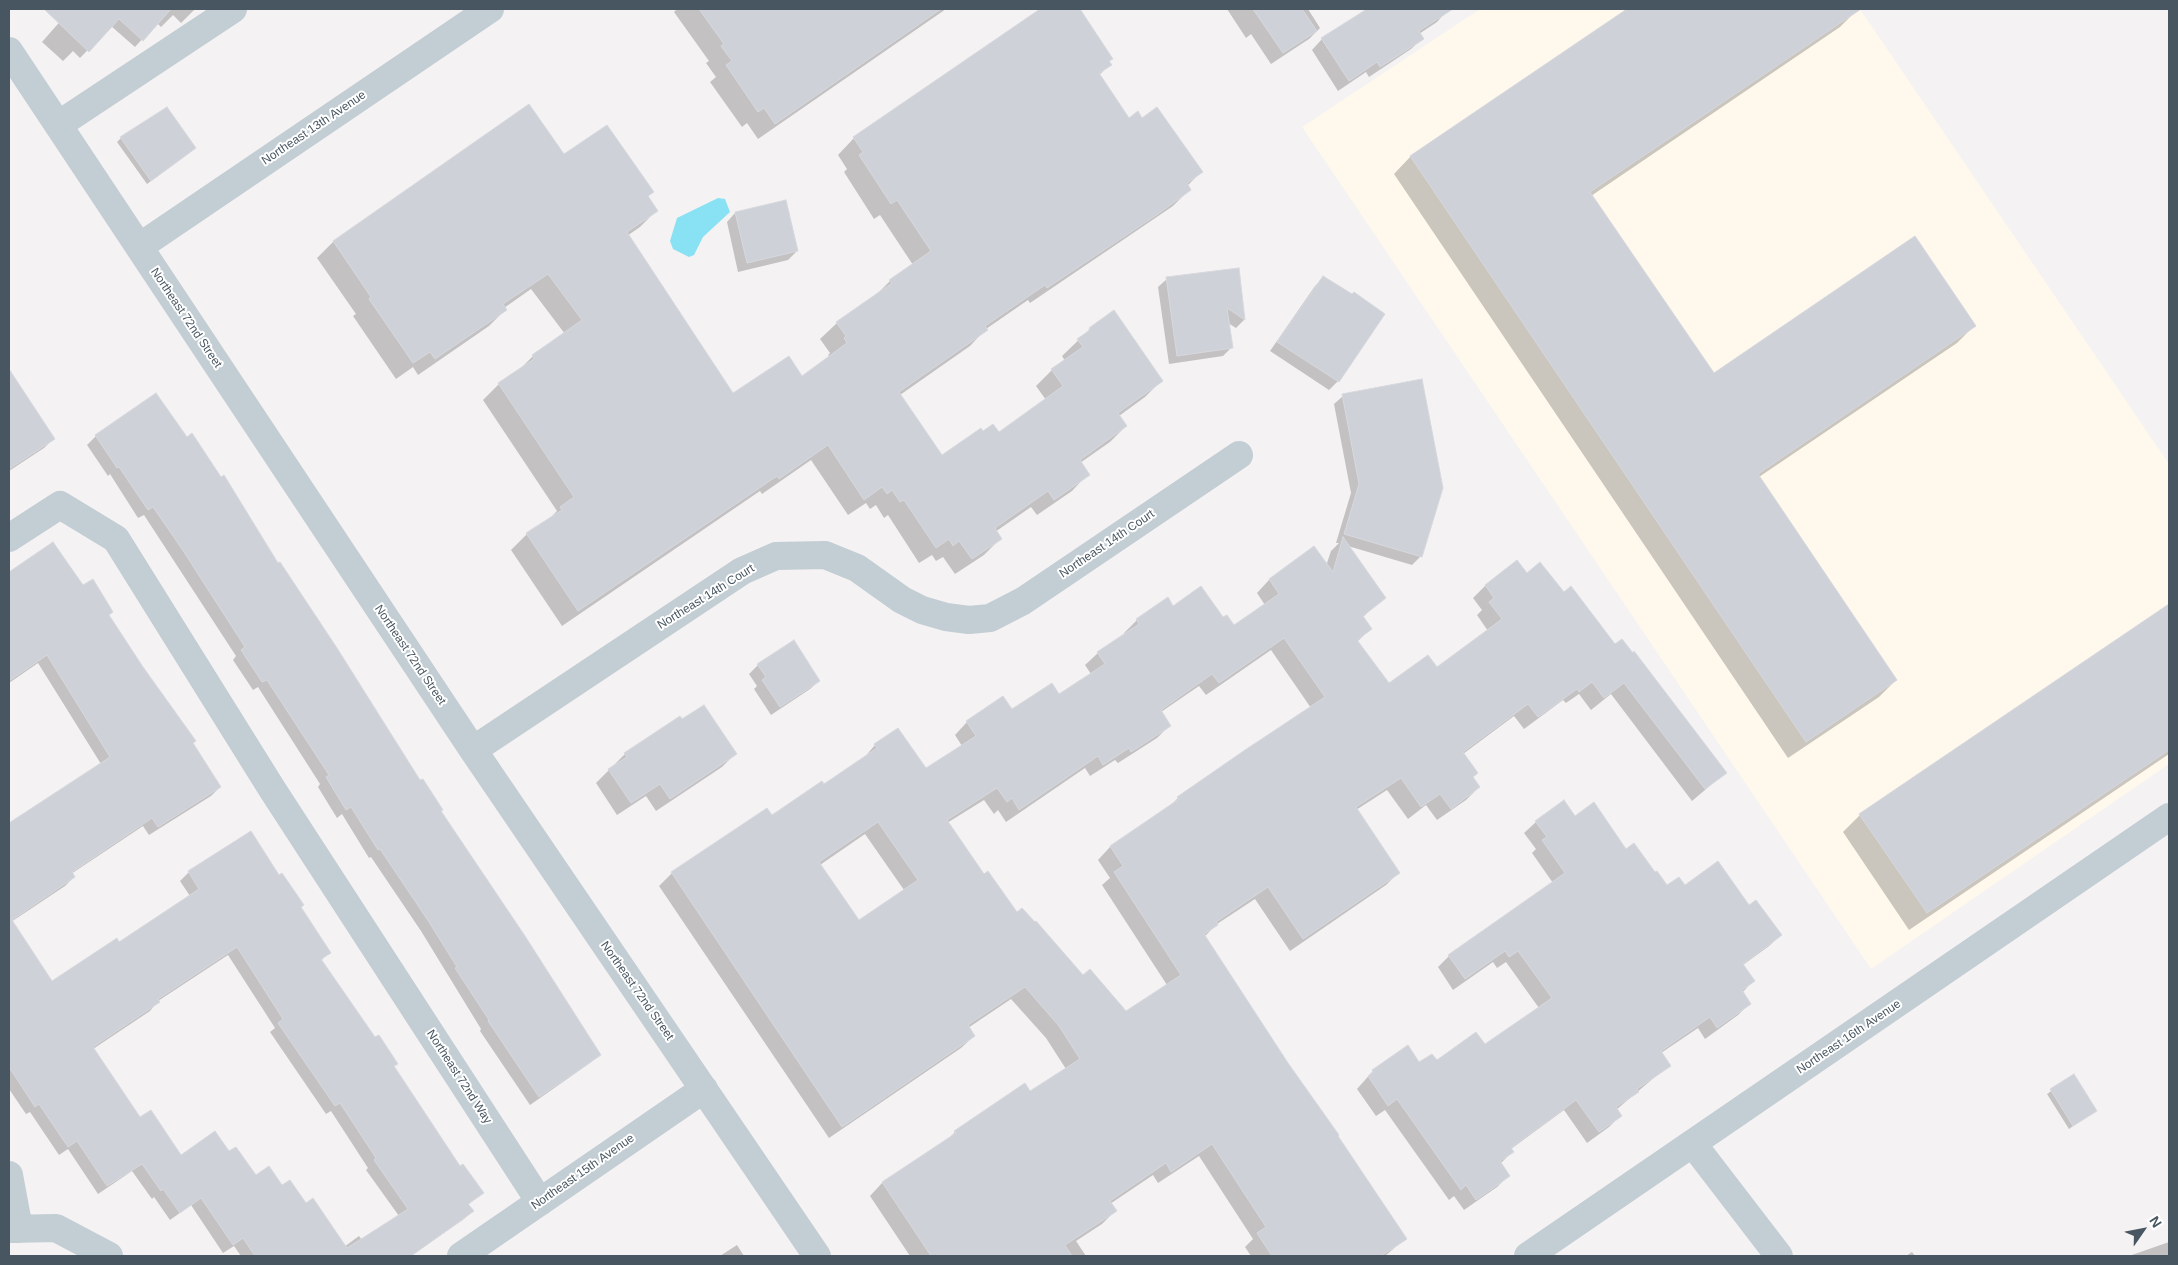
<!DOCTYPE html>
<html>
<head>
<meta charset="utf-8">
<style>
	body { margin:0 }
	#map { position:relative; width:2178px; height:1265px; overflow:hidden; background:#f4f2f2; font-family:Helvetica,sans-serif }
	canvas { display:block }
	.frame { position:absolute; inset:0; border:10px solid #485661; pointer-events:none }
	.north { position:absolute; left:2118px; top:1205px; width:50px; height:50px; -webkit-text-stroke:4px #fff; paint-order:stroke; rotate:57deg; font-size:14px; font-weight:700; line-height:20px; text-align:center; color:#485661 }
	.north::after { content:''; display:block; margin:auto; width:18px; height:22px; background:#485661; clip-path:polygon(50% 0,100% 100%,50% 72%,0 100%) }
</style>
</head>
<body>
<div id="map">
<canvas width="2178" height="1265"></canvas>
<div class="frame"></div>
<div class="north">N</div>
</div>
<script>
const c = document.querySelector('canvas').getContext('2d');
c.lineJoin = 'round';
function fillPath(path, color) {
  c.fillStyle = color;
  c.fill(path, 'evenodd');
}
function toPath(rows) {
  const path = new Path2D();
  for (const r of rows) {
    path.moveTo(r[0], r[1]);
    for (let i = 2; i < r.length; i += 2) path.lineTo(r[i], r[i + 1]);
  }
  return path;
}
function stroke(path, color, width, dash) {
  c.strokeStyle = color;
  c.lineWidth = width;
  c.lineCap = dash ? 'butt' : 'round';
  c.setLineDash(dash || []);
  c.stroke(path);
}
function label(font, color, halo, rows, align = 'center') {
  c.font = font + ' Helvetica,sans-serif';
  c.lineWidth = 4;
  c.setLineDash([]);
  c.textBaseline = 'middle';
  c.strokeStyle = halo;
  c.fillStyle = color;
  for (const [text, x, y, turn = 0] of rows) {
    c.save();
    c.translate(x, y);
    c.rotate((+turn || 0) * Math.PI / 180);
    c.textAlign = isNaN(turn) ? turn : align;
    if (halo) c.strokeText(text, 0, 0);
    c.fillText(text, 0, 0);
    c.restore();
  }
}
const commercial = toPath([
	[1480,9,1860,9,2169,464,2169,764,1871,969,1302,127]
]);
const water = toPath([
	[718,198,725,199,730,212,703,237,694,255,689,257,673,249,670,241,677,218]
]);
const shadow = toPath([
	[71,9,195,9,181,23,173,15,161,27,157,23,135,47,111,26,80,58,73,51,63,61,42,42],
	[677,9,946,9,758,139,747,123,742,127,710,82,716,77,706,63,709,61,674,12],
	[1043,9,1078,9,1111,59,1108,61,1110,65,1099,75,1128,119,1142,119,1201,172,1187,186,1189,190,1173,206,1030,303,1028,300,986,329,970,346,900,395,942,457,983,432,998,433,1046,400,1036,386,1052,370,1065,361,1062,356,1090,329,1162,380,1145,397,1119,416,1126,426,1110,442,1080,463,1088,474,1072,491,1037,515,1031,507,995,532,1000,539,984,555,955,574,943,557,936,561,932,555,919,563,888,515,884,518,876,505,870,509,866,503,848,515,811,460,762,494,760,491,562,626,511,550,527,534,547,521,557,511,483,400,499,384,518,371,533,356,565,334,531,289,504,308,505,310,489,326,418,375,413,367,396,379,353,316,356,314,317,258,333,242,529,106,564,156,652,192,647,197,656,211,640,227,627,236,732,395,801,378,830,357,828,355,830,353,820,339,837,323,874,297,890,281,913,265,880,215,874,219,844,172,847,169,838,155,854,138],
	[1227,9,1308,9,1320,28,1309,39,1271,64,1251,34,1246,38],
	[1369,9,1445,9,1447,11,1437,22,1419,34,1422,39,1411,49,1369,77,1366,72,1338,91,1312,50,1322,39],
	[1629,9,1857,10,1840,27,1591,196,1713,375,1974,326,1957,343,1759,477,1896,680,1879,697,1788,758,1394,174,1411,156],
	[121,138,190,152,147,184,117,142],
	[735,213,797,251,788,260,738,272,727,222],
	[1238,269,1244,320,1236,328,1228,323,1231,348,1223,356,1169,364,1158,287,1167,279],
	[1324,277,1384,314,1338,381,1329,390,1270,351,1315,286],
	[15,380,53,439,44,448,9,471,9,384],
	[156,395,278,564,599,1055,590,1063,530,1105,480,1031,481,1029,421,931,371,857,369,858,342,814,337,818,318,787,320,784,258,687,253,690,233,660,236,656,144,515,138,518,110,474,108,476,87,445,96,436],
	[1343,396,1421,556,1412,565,1348,546,1384,597,1363,617,1370,629,1357,642,1389,684,1437,669,1488,631,1477,615,1482,610,1473,598,1485,586,1517,562,1527,574,1564,593,1615,646,1725,773,1692,801,1611,694,1591,710,1579,694,1566,703,1563,700,1524,729,1514,716,1463,754,1472,778,1479,787,1466,800,1437,820,1426,805,1408,819,1387,790,1356,810,1398,873,1386,885,1290,951,1255,899,1217,924,1205,936,1287,1063,1406,1238,1385,1256,1251,1256,1245,1247,1253,1239,1199,1156,1158,1183,1153,1175,1110,1204,1115,1211,1102,1224,1076,1241,1086,1256,910,1256,870,1196,882,1183,944,1143,955,1132,1024,1084,1030,1093,1066,1069,1046,1038,1011,999,968,1028,974,1036,961,1048,829,1138,659,886,672,873,824,786,863,759,875,745,926,770,962,746,955,735,967,722,1059,695,1091,674,1085,665,1098,653,1125,635,1124,633,1137,620,1168,599,1173,607,1223,619,1234,627,1265,605,1257,593,1269,580,1314,548,1326,566,1331,551,1339,543,1336,543,1351,493,1334,404],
	[1271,650,1311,708,1178,798,1167,809,1110,847,1098,860,1110,878,1102,885,1167,985,1126,1013,1083,977,1016,914,983,876,947,823,984,800,994,814,998,810,1006,822,1085,768,1090,776,1115,760,1118,763,1157,738,1170,725,1161,712,1199,686,1206,695],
	[865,834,904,890,859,922,820,865],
	[53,543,83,587,108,616,220,787,211,796,149,835,143,826,71,874,74,877,65,886,11,922,52,983,119,944,190,896,180,881,189,872,300,908,329,952,321,961,460,1168,482,1193,468,1205,472,1211,464,1219,411,1256,241,1256,234,1246,223,1253,191,1205,170,1220,154,1197,152,1199,132,1171,98,1194,68,1149,59,1155,30,1112,26,1114,9,1089,9,825,101,764,38,663,9,683,9,574],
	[228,955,275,1028,270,1032,326,1114,331,1111,368,1168,366,1170,399,1216,362,1240,359,1236,344,1247,305,1205,281,1187,255,1177,229,1153,181,1157,139,1119,93,1049,150,1011,158,1001],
	[2169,605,2169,754,1909,930,1843,832,1860,815],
	[758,665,819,681,810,689,771,715,754,689,757,686,749,674],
	[625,754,735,754,722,767,656,811,646,796,617,815,596,783],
	[1575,818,1626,850,1654,874,1666,887,1684,887,1749,907,1781,935,1769,946,1743,965,1753,981,1742,993,1749,1004,1738,1015,1705,1039,1698,1028,1661,1053,1669,1065,1616,1110,1620,1116,1609,1127,1587,1143,1564,1110,1511,1149,1512,1152,1500,1164,1508,1176,1497,1187,1464,1210,1454,1196,1449,1200,1385,1110,1376,1116,1357,1089,1373,1071,1436,1062,1485,1046,1539,1008,1506,962,1497,968,1493,962,1453,990,1438,967,1449,956,1553,883,1532,853,1536,849,1524,833,1536,822],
	[2073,1076,2096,1110,2069,1129,2047,1094],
	[2169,1242,2169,1256,2129,1256],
	[737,1245,744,1256,720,1256],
	[1912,1252,1915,1256,1906,1256]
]);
const building = toPath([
	[44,9,171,9,143,41,119,19,89,52,44,9],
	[699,9,941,9,775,124,764,108,758,112,726,65,732,61,721,46,724,44,699,9],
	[1040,9,1080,9,1113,59,1109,61,1112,65,1099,73,1129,118,1138,111,1142,118,1157,107,1203,172,1187,183,1191,190,1158,214,1047,288,1045,285,985,326,988,330,899,392,942,455,981,428,983,431,993,424,999,432,1063,386,1051,369,1083,347,1077,339,1090,330,1089,328,1114,310,1163,381,1118,413,1127,426,1080,460,1090,475,1054,500,1048,491,995,528,1002,539,972,559,959,541,953,546,949,539,936,548,904,500,900,502,892,490,887,494,882,487,864,500,828,445,779,479,777,476,578,611,526,533,562,510,560,507,574,497,498,383,534,359,532,355,582,320,548,274,503,304,507,310,435,359,430,352,413,363,369,299,371,297,333,241,529,104,564,154,607,125,654,192,648,196,658,211,627,232,733,393,789,356,802,376,847,343,844,338,846,336,836,322,892,283,889,280,931,251,897,200,891,204,859,155,863,152,853,137,1040,9],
	[1253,9,1302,9,1317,31,1283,53,1253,9],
	[1367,9,1453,9,1419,31,1424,39,1380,67,1377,62,1349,81,1321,38,1367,9],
	[1627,9,1861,9,1590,192,1714,373,1915,236,1976,326,1758,474,1897,680,1806,742,1410,156,1627,9],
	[167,107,196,148,151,181,120,137,167,107],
	[786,200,798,251,747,263,735,212,786,200],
	[1239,268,1245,320,1227,308,1233,348,1177,356,1166,277,1239,268],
	[1323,276,1352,294,1354,292,1385,314,1339,382,1277,342,1323,276],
	[9,369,55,439,9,469,9,369],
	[1422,379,1443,488,1422,557,1344,534,1359,484,1342,394,1422,379],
	[156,393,187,437,192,433,221,477,224,475,278,563,280,562,337,648,420,780,423,779,443,810,441,811,525,936,601,1055,539,1097,488,1021,489,1020,455,968,457,967,429,922,380,849,378,850,351,807,346,810,326,777,329,775,267,680,262,682,241,650,245,647,182,549,153,507,148,510,119,467,117,468,95,435,156,393],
	[1343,537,1386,598,1363,616,1372,629,1357,640,1389,683,1428,655,1437,667,1502,619,1489,602,1494,598,1485,585,1517,560,1527,573,1540,562,1564,592,1571,586,1615,644,1622,639,1633,653,1634,651,1727,773,1705,789,1624,683,1604,698,1592,682,1579,692,1577,689,1538,717,1528,704,1463,752,1478,773,1473,777,1480,787,1451,809,1440,794,1421,807,1401,778,1356,807,1400,873,1303,939,1268,887,1216,922,1218,925,1204,934,1288,1063,1339,1135,1338,1136,1407,1239,1381,1256,1272,1256,1257,1233,1266,1227,1212,1144,1171,1172,1166,1163,1110,1201,1117,1211,1065,1245,1072,1256,931,1256,882,1182,956,1133,954,1131,1025,1083,1030,1091,1080,1059,1059,1026,1025,987,968,1025,975,1036,842,1127,671,872,767,808,772,815,822,781,824,784,877,748,874,744,898,728,926,768,976,736,966,721,1003,696,1012,709,1052,683,1059,694,1105,664,1097,652,1139,624,1136,619,1168,597,1173,606,1201,586,1223,617,1227,615,1234,625,1279,594,1269,579,1314,546,1333,572,1343,537],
	[1284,638,1325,697,1245,750,1177,797,1179,799,1110,846,1123,866,1114,872,1181,975,1126,1011,1090,969,1083,975,1036,921,1035,922,1022,908,1017,912,988,871,984,874,947,820,997,788,1007,802,1012,798,1019,810,1098,756,1103,765,1129,748,1131,752,1171,726,1161,710,1212,674,1219,683,1284,638],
	[878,822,918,880,859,920,819,862,878,822],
	[53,542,83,585,93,579,113,612,109,615,143,667,196,741,193,743,221,787,158,827,152,818,72,872,75,877,12,920,52,981,117,938,119,942,199,889,188,871,251,831,279,875,282,873,304,905,301,907,331,953,321,959,375,1037,379,1035,398,1064,394,1066,460,1166,463,1164,484,1193,468,1204,474,1211,411,1256,255,1256,243,1238,233,1245,201,1198,180,1213,163,1189,161,1191,142,1164,107,1186,77,1141,68,1147,39,1104,35,1107,9,1067,9,823,110,757,47,655,9,681,9,572,53,542],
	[237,947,283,1019,278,1023,335,1106,340,1103,376,1158,374,1160,408,1209,347,1248,313,1198,306,1203,290,1180,282,1185,269,1166,256,1175,236,1147,229,1151,215,1131,181,1155,151,1110,140,1117,93,1047,160,1002,158,999,237,947],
	[2169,604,2169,750,1927,913,1859,814,2169,604],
	[794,640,820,681,780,707,762,680,766,677,757,664,794,640],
	[704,705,737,754,670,799,660,784,631,803,608,769,627,757,624,753,680,716,682,719,704,705],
	[1564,800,1575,816,1594,802,1626,849,1634,843,1655,872,1657,871,1667,885,1679,877,1685,885,1718,861,1749,905,1756,900,1782,935,1743,964,1755,981,1742,990,1751,1004,1717,1028,1710,1017,1661,1051,1671,1066,1637,1089,1639,1092,1616,1107,1622,1116,1599,1132,1576,1100,1511,1148,1514,1152,1500,1161,1510,1176,1476,1200,1466,1185,1461,1190,1397,1099,1388,1106,1368,1076,1373,1072,1372,1070,1408,1045,1419,1062,1432,1054,1437,1060,1476,1032,1485,1044,1552,998,1518,951,1509,957,1505,951,1465,979,1448,955,1565,873,1542,840,1547,837,1535,821,1564,800],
	[2074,1074,2097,1111,2073,1126,2050,1089,2074,1074]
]);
const minor = toPath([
	[9,51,473,750,817,1256],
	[58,125,233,9],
	[139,247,490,9],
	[9,538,60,505,116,539,272,789,540,1202],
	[473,750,742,571,776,556,825,555,857,568,902,600,922,610,946,617,969,620,990,618,1023,601,1239,455],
	[1693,1144,1779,1256],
	[9,1175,19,1229],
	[9,1229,56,1228,109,1256],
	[461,1256,704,1089],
	[1528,1256,2169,817]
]);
const streetNames = [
	["Northeast 13th Avenue",314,128,-34],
	["Northeast 72nd Street",186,318,56],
	["Northeast 14th Court",1107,544,-34],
	["Northeast 14th Court",706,597,-32],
	["Northeast 72nd Street",410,655,56],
	["Northeast 72nd Street",637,991,55],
	["Northeast 16th Avenue",1849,1037,-34],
	["Northeast 72nd Way",459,1077,57],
	["Northeast 15th Avenue",583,1172,-35]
];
fillPath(commercial, '#fef8ed');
fillPath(water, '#89e1f4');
fillPath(shadow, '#0003');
fillPath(building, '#ced1d7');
stroke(building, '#d6d8de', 1);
stroke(minor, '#c2cdd4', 28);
label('12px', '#485661', '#fff', streetNames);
</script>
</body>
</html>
